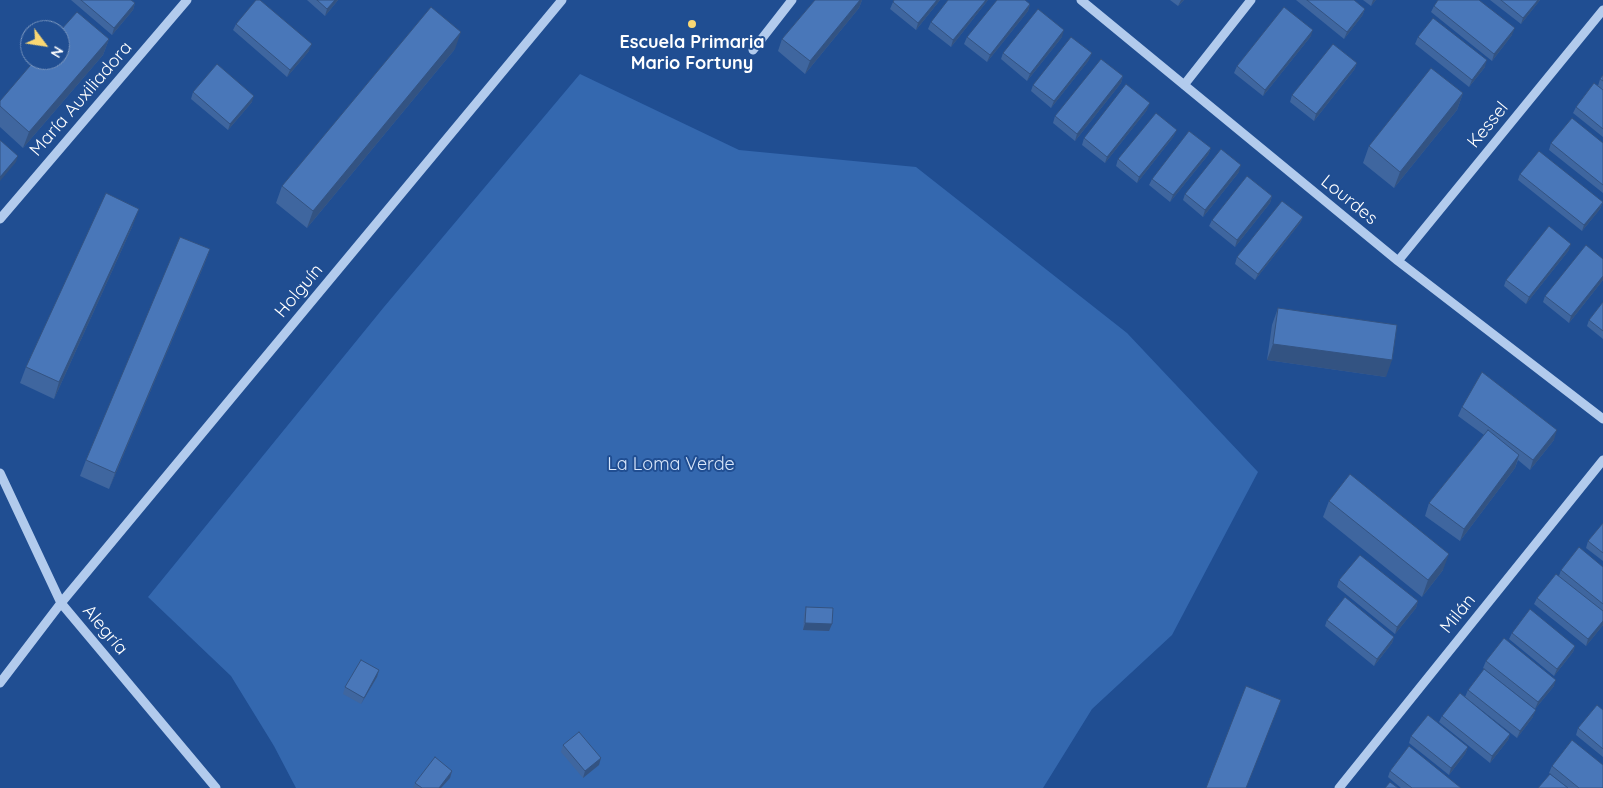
<!DOCTYPE html>
<html>
<head>
<meta charset="utf-8">
<style>
	body { margin:0 }
	#map { position:relative; width:1603px; height:788px; overflow:hidden; background:#204e92; font-family:Quicksand,sans-serif }
	canvas { display:block }
	.north { position:absolute; left:20px; top:20px; width:50px; height:50px; box-sizing:border-box; background:#204e92; border:1px solid #7995be; border-radius:50%; rotate:121deg; font-size:14px; font-weight:700; line-height:20px; text-align:center; color:#fff }
	.north::after { content:''; display:block; margin:auto; width:18px; height:22px; background:#fad773; clip-path:polygon(50% 0,100% 100%,50% 72%,0 100%) }
</style>
</head>
<body>
<div id="map">
<canvas width="1603" height="788"></canvas>
<div class="north">N</div>
</div>
<script>
const c = document.querySelector('canvas').getContext('2d');
c.lineJoin = 'round';
function fillPath(path, color) {
  c.fillStyle = color;
  c.fill(path, 'evenodd');
}
function toPath(rows) {
  const path = new Path2D();
  for (const r of rows) {
    path.moveTo(r[0], r[1]);
    for (let i = 2; i < r.length; i += 2) path.lineTo(r[i], r[i + 1]);
  }
  return path;
}
function stroke(path, color, width, dash) {
  c.strokeStyle = color;
  c.lineWidth = width;
  c.lineCap = dash ? 'butt' : 'round';
  c.setLineDash(dash || []);
  c.stroke(path);
}
function label(font, color, halo, rows, align = 'center') {
  c.font = font + ' Quicksand,sans-serif';
  c.lineWidth = 4;
  c.setLineDash([]);
  c.textBaseline = 'middle';
  c.strokeStyle = halo;
  c.fillStyle = color;
  for (const [text, x, y, turn = 0] of rows) {
    c.save();
    c.translate(x, y);
    c.rotate((+turn || 0) * Math.PI / 180);
    c.textAlign = isNaN(turn) ? turn : align;
    if (halo) c.strokeText(text, 0, 0);
    c.fillText(text, 0, 0);
    c.restore();
  }
}
const green = toPath([
	[580,74,739,150,916,167,1127,333,1258,472,1172,635,1092,709,1043,788,296,788,274,746,231,676,148,597,384,307]
]);
const minor = toPath([
	[1081,0,1398,261,1603,419],
	[753,50,792,0],
	[1184,85,1251,0],
	[0,219,187,0],
	[1398,261,1603,10],
	[0,473,61,603,216,788],
	[0,683,61,603,562,0],
	[1339,788,1603,460]
]);
const wall = toPath([
	[71,0,131,0,135,3,133,10,112,35],
	[307,0,338,0,325,16],
	[815,0,862,0,859,8,805,74,778,51,782,39],
	[940,0,916,30,890,9,893,2],
	[988,0,951,47,928,29,931,22],
	[1170,0,1184,0,1178,6],
	[1296,0,1354,0,1365,9,1362,16,1344,39],
	[1363,0,1376,0,1371,6],
	[1490,0,1540,0,1521,24],
	[1030,4,1028,11,987,62,964,44,967,37],
	[1434,6,1512,35,1492,61,1431,12],
	[236,24,309,51,287,77,233,30],
	[1311,36,1263,96,1234,73,1237,66],
	[1062,37,1027,81,1001,59,1003,53],
	[1418,37,1485,67,1469,87,1415,44],
	[109,39,103,55,23,148,0,127,0,101],
	[455,49,307,228,276,203,282,186],
	[1089,60,1051,108,1031,91,1033,85],
	[1357,63,1354,70,1314,121,1290,102,1292,95],
	[1603,75,1603,90,1598,86,1600,79],
	[1123,76,1121,83,1075,141,1053,123,1055,116],
	[1603,90,1603,137,1573,113,1576,107],
	[193,92,252,102,228,130,191,99],
	[1463,93,1457,110,1394,188,1363,163,1369,146],
	[1147,110,1105,163,1082,145,1084,138],
	[1174,136,1137,183,1116,166,1118,159],
	[1551,143,1603,143,1603,193,1549,150],
	[1211,148,1208,155,1170,202,1149,185,1152,179],
	[1239,172,1203,217,1183,200,1185,194],
	[1520,174,1603,202,1600,209,1582,231,1518,180],
	[1272,196,1270,203,1235,247,1209,226,1212,220],
	[1303,217,1300,223,1255,280,1235,264,1237,257],
	[133,225,54,399,20,383,26,367],
	[210,249,204,265,109,489,80,476,86,460],
	[1569,250,1526,304,1504,286,1506,280],
	[1603,259,1603,280,1569,323,1543,302,1545,296],
	[1603,302,1603,339,1587,326,1589,320],
	[1278,308,1386,377,1267,360,1272,325],
	[1462,407,1554,440,1530,470,1518,460,1515,468,1460,541,1425,516,1429,503,1484,435,1458,416],
	[1329,501,1443,570,1422,597,1323,517],
	[1603,523,1603,561,1586,548,1588,541],
	[1603,567,1603,625,1586,646,1534,604,1537,598,1559,576,1561,570],
	[1339,580,1418,601,1416,608,1395,634,1337,587],
	[806,607,832,624,829,631,803,630,804,614],
	[1327,620,1394,637,1392,643,1374,666,1325,626],
	[1512,633,1575,646,1573,652,1554,676,1509,639],
	[1486,661,1554,686,1535,709,1483,668],
	[379,670,377,677,361,704,343,694,345,687],
	[1468,690,1533,717,1517,738,1465,697],
	[1603,710,1603,757,1576,735,1578,728],
	[1442,716,1510,734,1508,740,1490,763,1439,722],
	[1411,736,1468,747,1465,754,1449,775,1409,743],
	[563,745,599,765,583,778,561,752],
	[1552,766,1603,788,1568,788,1549,773],
	[452,771,450,778,441,788,413,788,415,783],
	[1390,771,1461,788,1401,788,1388,777]
]);
const shadedWall = toPath([
	[335,0,338,0,325,16,327,9],
	[860,0,862,0,859,8,805,74,810,61],
	[937,0,940,0,916,30,918,23],
	[986,0,988,0,951,47,953,40],
	[1181,0,1184,0,1178,6],
	[1373,0,1376,0,1371,6],
	[1538,0,1540,0,1521,24,1523,18],
	[135,3,133,10,112,35,114,28],
	[1030,4,1028,11,987,62,990,55],
	[1365,9,1362,16,1344,39,1347,32],
	[1515,28,1512,35,1492,61,1494,54],
	[1064,30,1062,37,1027,81,1030,74],
	[1313,30,1311,36,1263,96,1265,90],
	[461,32,455,49,307,228,313,211],
	[109,39,103,55,23,148,29,132],
	[312,44,309,51,287,77,290,70],
	[1092,53,1089,60,1051,108,1054,101],
	[1487,60,1485,67,1469,87,1472,80],
	[1357,63,1354,70,1314,121,1316,114],
	[1123,76,1121,83,1075,141,1077,134],
	[1463,93,1457,110,1394,188,1400,172],
	[254,96,252,102,228,130,230,124],
	[1150,103,1147,110,1105,163,1107,157],
	[1177,130,1174,136,1137,183,1139,177],
	[1211,148,1208,155,1170,202,1173,195],
	[18,156,16,162,0,181,0,177],
	[1241,165,1239,172,1203,217,1205,210],
	[1272,196,1270,203,1235,247,1237,240],
	[1603,202,1600,209,1582,231,1584,225],
	[139,209,133,225,54,399,59,382],
	[1303,217,1300,223,1255,280,1258,274],
	[1571,244,1569,250,1526,304,1529,297],
	[210,249,204,265,109,489,115,473],
	[1603,276,1603,280,1569,323,1571,316],
	[1273,344,1392,360,1386,377,1267,360],
	[1557,430,1554,440,1530,470,1533,460],
	[1519,455,1515,468,1460,541,1464,529],
	[1449,554,1443,570,1422,597,1428,580],
	[1418,601,1416,608,1395,634,1397,627],
	[1603,621,1603,625,1586,646,1588,639],
	[805,623,832,624,829,631,803,630],
	[1394,637,1392,643,1374,666,1377,659],
	[1575,646,1573,652,1554,676,1557,669],
	[379,670,377,677,361,704,364,698],
	[1556,680,1554,686,1535,709,1538,702],
	[1536,710,1533,717,1517,738,1520,731],
	[1510,734,1508,740,1490,763,1492,756],
	[1468,747,1465,754,1449,775,1451,768],
	[601,758,599,765,583,778,585,771],
	[452,771,450,778,441,788,439,788]
]);
const building = toPath([
	[81,0,131,0,135,3,114,28,81,0],
	[256,0,260,0,312,44,290,70,236,24,256,0],
	[317,0,335,0,327,9,317,0],
	[815,0,860,0,810,61,782,39,815,0],
	[894,0,937,0,918,23,893,2,894,0],
	[948,0,986,0,953,40,931,22,948,0],
	[997,0,1025,0,1030,4,990,55,967,37,997,0],
	[1307,0,1354,0,1365,9,1347,32,1307,0],
	[1438,0,1479,0,1515,28,1494,54,1434,6,1438,0],
	[1501,0,1538,0,1523,18,1501,0],
	[431,7,461,32,313,211,282,186,431,7],
	[1284,7,1313,30,1265,90,1237,66,1284,7],
	[1038,9,1064,30,1030,74,1003,53,1038,9],
	[77,12,109,39,29,132,0,106,0,101,35,60,60,60,60,31,77,12],
	[1433,18,1487,60,1472,80,1418,37,1433,18],
	[1071,37,1092,53,1054,101,1033,85,1071,37],
	[1333,44,1357,63,1316,114,1292,95,1333,44],
	[1101,59,1123,76,1077,134,1055,116,1101,59],
	[217,64,254,96,230,124,193,92,217,64],
	[1431,68,1463,93,1400,172,1369,146,1431,68],
	[1603,75,1603,81,1600,79,1603,75],
	[1594,83,1603,90,1603,129,1576,107,1594,83],
	[1126,84,1150,103,1107,157,1084,138,1126,84],
	[1156,113,1177,130,1139,177,1118,159,1156,113],
	[1572,118,1603,143,1603,185,1551,143,1572,118],
	[1189,131,1211,148,1173,195,1152,179,1189,131],
	[0,140,18,156,0,177,0,140],
	[1221,149,1241,165,1205,210,1185,194,1221,149],
	[1539,151,1603,202,1584,225,1520,174,1539,151],
	[1247,176,1272,196,1237,240,1212,220,1247,176],
	[106,193,139,209,59,382,26,367,106,193],
	[1282,201,1303,217,1258,274,1237,257,1282,201],
	[1549,226,1571,244,1529,297,1506,280,1549,226],
	[180,237,210,249,115,473,86,460,180,237],
	[1586,245,1603,259,1603,276,1571,316,1545,296,1586,245],
	[1603,302,1603,331,1589,320,1603,302],
	[1278,308,1397,325,1392,360,1273,344,1278,308],
	[1482,372,1557,430,1533,460,1462,407,1482,372],
	[1488,430,1519,455,1464,529,1429,503,1488,430],
	[1350,474,1449,554,1428,580,1329,501,1350,474],
	[1603,523,1603,553,1588,541,1603,523],
	[1579,547,1603,567,1603,604,1561,570,1579,547],
	[1360,555,1418,601,1397,627,1339,580,1360,555],
	[1556,574,1603,611,1603,621,1588,639,1537,598,1556,574],
	[1345,597,1394,637,1377,659,1327,620,1345,597],
	[806,607,833,608,832,624,805,623,806,607],
	[1530,609,1575,646,1557,669,1512,633,1530,609],
	[1504,638,1556,680,1538,702,1486,661,1504,638],
	[361,660,379,670,364,698,345,687,361,660],
	[1484,669,1536,710,1520,731,1468,690,1484,669],
	[1246,686,1281,700,1246,788,1206,788,1246,686],
	[1460,693,1510,734,1492,756,1442,716,1460,693],
	[1597,705,1603,710,1603,749,1578,728,1597,705],
	[1428,715,1468,747,1451,768,1411,736,1428,715],
	[579,732,601,758,585,771,563,745,579,732],
	[1572,740,1603,765,1603,788,1579,788,1552,766,1572,740],
	[1409,746,1461,788,1412,788,1390,771,1409,746],
	[435,757,452,771,439,788,422,788,415,783,435,757],
	[1550,774,1568,788,1538,788,1550,774],
	[1390,782,1398,788,1385,788,1390,782]
]);
const markers = [
	[692,24,5,"#fad773"]
];
const poiNames = [
	["Escuela Primaria",692,43],
	["Mario Fortuny",692,64]
];
const streetNames = [
	["María Auxiliadora",81,99,-49],
	["Kessel",1488,125,-51],
	["Lourdes",1349,200,39],
	["Holguín",299,291,-50],
	["Milán",1458,614,-51],
	["Alegría",105,630,50]
];
const parkNames = [
	["La Loma Verde",671,465]
];
fillPath(green, '#3468af');
stroke(minor, '#b2cbed', 9);
fillPath(wall, '#3f669f');
fillPath(shadedWall, '#335382');
fillPath(building, '#4977b9');
stroke(building, '#335382', 1);
for (const [x, y, r, color] of markers) {
  const dot = new Path2D();
  dot.arc(x, y, r, 0, 2 * Math.PI);
  c.fillStyle = color;
  c.fill(dot);
  stroke(dot, '#204e92', 2);
}
label('bold 18px', '#fff', '#204e92', poiNames);
label('18px', '#fff', '#204e92', streetNames);
label('18px', '#d8e6fa', '#204e92', parkNames);
</script>
</body>
</html>
